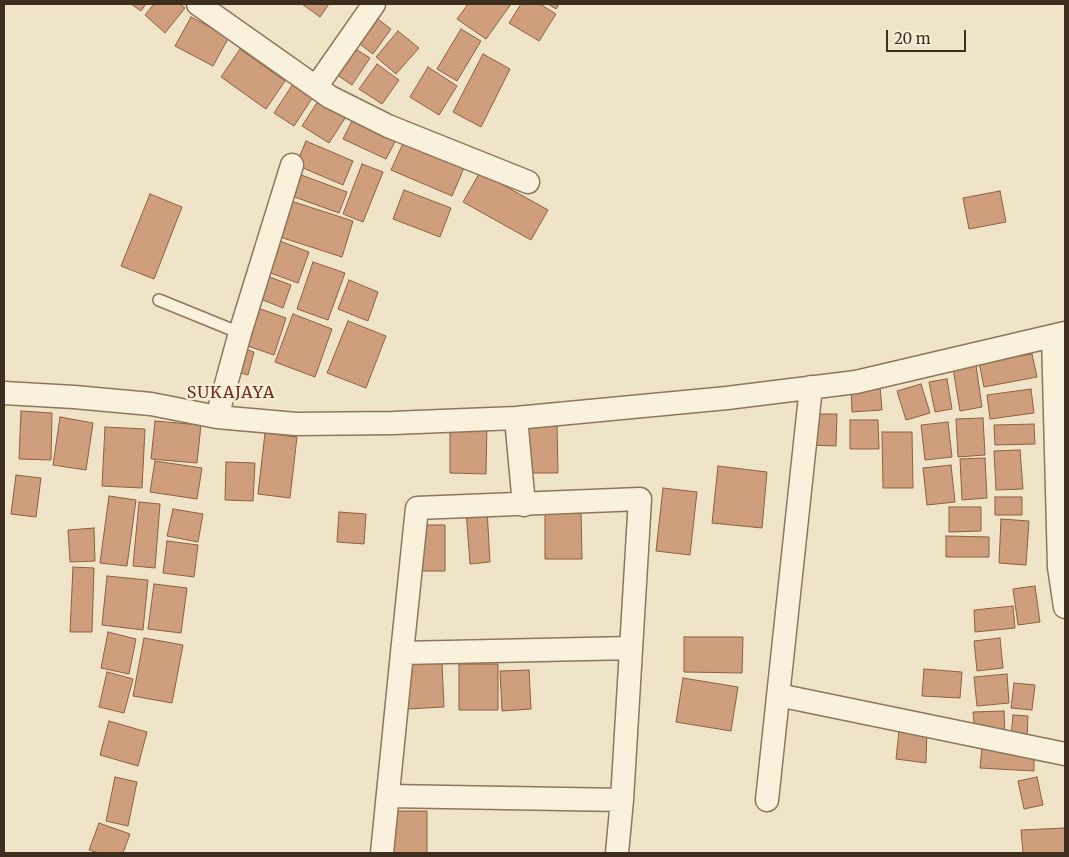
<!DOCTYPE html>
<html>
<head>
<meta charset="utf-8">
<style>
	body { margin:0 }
	#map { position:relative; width:1069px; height:857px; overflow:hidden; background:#f0e4c8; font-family:Merriweather,serif }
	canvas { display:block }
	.frame { position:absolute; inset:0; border:5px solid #3d2e20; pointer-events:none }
	.scale { position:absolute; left:886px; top:30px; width:80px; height:22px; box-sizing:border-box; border:2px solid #3d2e20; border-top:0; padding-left:6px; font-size:15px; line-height:18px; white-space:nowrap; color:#3d2e20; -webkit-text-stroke:4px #f7eed8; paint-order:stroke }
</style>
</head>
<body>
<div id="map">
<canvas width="1069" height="857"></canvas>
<div class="frame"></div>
<div class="scale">20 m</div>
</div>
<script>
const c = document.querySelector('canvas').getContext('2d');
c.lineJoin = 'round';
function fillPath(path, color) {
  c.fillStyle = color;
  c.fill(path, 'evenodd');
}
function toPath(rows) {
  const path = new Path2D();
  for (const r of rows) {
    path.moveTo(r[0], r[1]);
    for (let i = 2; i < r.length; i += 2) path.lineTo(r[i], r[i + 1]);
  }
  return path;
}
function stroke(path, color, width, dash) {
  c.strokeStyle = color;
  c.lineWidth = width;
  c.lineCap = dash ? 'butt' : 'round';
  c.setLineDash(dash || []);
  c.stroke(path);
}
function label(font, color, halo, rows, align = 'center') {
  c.font = font + ' Merriweather,serif';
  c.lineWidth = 5;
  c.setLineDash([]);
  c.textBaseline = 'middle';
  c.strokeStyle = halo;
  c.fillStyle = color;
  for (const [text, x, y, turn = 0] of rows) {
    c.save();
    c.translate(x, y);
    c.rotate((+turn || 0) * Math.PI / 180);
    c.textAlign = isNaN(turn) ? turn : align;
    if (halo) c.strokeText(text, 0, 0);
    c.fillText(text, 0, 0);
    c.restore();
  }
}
const building = toPath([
	[131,4,146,4,141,11,131,4],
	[154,4,180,4,185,8,165,33,145,15,154,4],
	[302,4,329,4,320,17,302,4],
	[468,4,511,4,486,39,457,19,468,4],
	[521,4,540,4,556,14,539,41,509,23,521,4],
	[548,4,559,4,556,9,548,4],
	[371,14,391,29,373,54,353,39,371,14],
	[191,17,229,37,213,66,175,46,191,17],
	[461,29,481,41,457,81,437,69,461,29],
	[398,31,419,48,396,74,376,57,398,31],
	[351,46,370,58,352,85,333,72,351,46],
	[240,49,285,81,266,109,221,77,240,49],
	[483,54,510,69,481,127,453,112,483,54],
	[377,64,399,80,382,104,359,89,377,64],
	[428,67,457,86,439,115,410,97,428,67],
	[293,84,313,97,294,126,274,113,293,84],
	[320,98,347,115,329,143,302,126,320,98],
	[353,119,396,140,386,159,343,139,353,119],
	[406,137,466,163,452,196,391,170,406,137],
	[306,141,353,161,343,185,296,165,306,141],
	[362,164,383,172,363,222,343,214,362,164],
	[480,172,548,210,531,240,463,202,480,172],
	[296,173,347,192,339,213,289,195,296,173],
	[404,190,451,208,440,237,393,219,404,190],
	[1000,191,1006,222,969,229,963,198,1000,191],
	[150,194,182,207,154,279,121,266,150,194],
	[291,201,353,221,342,257,280,237,291,201],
	[277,240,309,252,298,283,265,271,277,240],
	[313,262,345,273,328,320,297,309,313,262],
	[267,276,291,285,283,308,258,298,267,276],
	[349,280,378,292,368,321,338,309,349,280],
	[255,307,286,318,274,355,242,344,255,307],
	[293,314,332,329,315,377,275,362,293,314],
	[348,321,386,336,366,388,327,373,348,321],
	[239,347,254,352,248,375,233,371,239,347],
	[1032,354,1037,377,984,387,979,363,1032,354],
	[976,365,982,407,960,411,953,368,976,365],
	[947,379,952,409,935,412,929,382,947,379],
	[921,384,930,413,906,420,897,391,921,384],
	[880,386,882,410,852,412,851,388,880,386],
	[1031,389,1034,413,990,419,987,395,1031,389],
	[21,411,52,413,51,460,19,459,21,411],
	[811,414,837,414,836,446,811,445,811,414],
	[60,417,93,423,86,470,53,465,60,417],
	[983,418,985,455,958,457,956,419,983,418],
	[850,420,878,420,879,449,850,449,850,420],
	[155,421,201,425,197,463,151,459,155,421],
	[948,422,952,457,925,460,921,425,948,422],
	[450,423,487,424,486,474,450,473,450,423],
	[1034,424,1035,444,995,445,994,425,1034,424],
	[524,425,557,425,558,473,525,473,524,425],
	[105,427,145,429,142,488,102,486,105,427],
	[882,432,912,432,913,488,883,488,882,432],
	[265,433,297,437,290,498,258,494,265,433],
	[1020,450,1023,489,996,490,994,451,1020,450],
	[985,458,987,498,962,500,960,459,985,458],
	[155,461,202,468,197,499,150,492,155,461],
	[226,462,255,463,253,501,225,500,226,462],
	[951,465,955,502,927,505,923,468,951,465],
	[718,466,767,472,762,528,712,523,718,466],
	[16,475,41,478,36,517,11,514,16,475],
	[663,488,697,492,690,555,656,551,663,488],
	[109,496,136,500,127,566,100,563,109,496],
	[995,497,1022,497,1022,515,995,515,995,497],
	[139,502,160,504,155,568,133,566,139,502],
	[949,507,981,507,981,531,949,532,949,507],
	[173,509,203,514,198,542,167,536,173,509],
	[487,509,490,562,470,564,466,510,487,509],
	[545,510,581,510,582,559,545,559,545,510],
	[339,512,366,514,364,544,337,542,339,512],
	[1001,519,1029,521,1026,565,999,563,1001,519],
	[416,525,445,525,445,571,416,571,416,525],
	[94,528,95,561,70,562,68,530,94,528],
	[946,536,989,537,989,557,946,557,946,536],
	[167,541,198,545,194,577,163,573,167,541],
	[73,567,94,568,92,632,70,632,73,567],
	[107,576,148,580,143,630,102,625,107,576],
	[154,584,187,588,181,633,148,629,154,584],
	[1035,586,1040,622,1018,625,1013,589,1035,586],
	[1013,606,1015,628,975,632,974,610,1013,606],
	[108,632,136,639,129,674,101,668,108,632],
	[684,637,743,637,742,673,684,672,684,637],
	[144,638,183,645,172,703,133,696,144,638],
	[1000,638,1003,668,977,671,974,641,1000,638],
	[442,662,444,707,407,709,405,663,442,662],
	[459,664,498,664,498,710,459,710,459,664],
	[924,669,962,672,960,698,922,696,924,669],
	[529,670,531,709,502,711,500,671,529,670],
	[107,672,133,679,124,713,99,707,107,672],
	[1007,674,1009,703,977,706,974,677,1007,674],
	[683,678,738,687,731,731,676,722,683,678],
	[1014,683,1035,685,1032,710,1011,708,1014,683],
	[1004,711,1005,735,975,731,973,712,1004,711],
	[1013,715,1028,716,1027,738,1011,737,1013,715],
	[109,721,147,732,138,766,100,755,109,721],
	[900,722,927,728,926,763,896,759,900,722],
	[982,747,1034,752,1034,771,980,768,982,747],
	[115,777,137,782,128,826,106,821,115,777],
	[1037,777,1043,805,1024,809,1018,781,1037,777],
	[392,811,427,811,427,853,392,853,392,811],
	[99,823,130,834,123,853,99,853,89,850,99,823],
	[1065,828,1065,853,1023,853,1021,830,1065,828]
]);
const service = toPath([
	[159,300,240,333]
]);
const minor = toPath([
	[198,4,330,97,388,126,528,182],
	[316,87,374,4],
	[1053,336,1059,567,1065,607],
	[4,393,74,397,151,404,217,417,296,424,393,423,516,418,727,398,856,382,1065,333],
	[217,417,240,333,292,165],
	[516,418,524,505],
	[402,653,631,648],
	[778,695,1065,754],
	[767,800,811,387],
	[382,853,402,653,417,508,640,499,622,800,388,796],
	[617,853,622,800]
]);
const quarterNames = [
	["SUKAJAYA",231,393]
];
fillPath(building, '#cf9f7d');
stroke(building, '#8d5f41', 1);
stroke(service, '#8d765c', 14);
stroke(minor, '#8d765c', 25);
stroke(service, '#faf1dc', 11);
stroke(minor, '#faf1dc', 22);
c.letterSpacing = '1px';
label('16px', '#6b2e1e', '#f7eed8', quarterNames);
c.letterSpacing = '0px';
</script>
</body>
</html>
